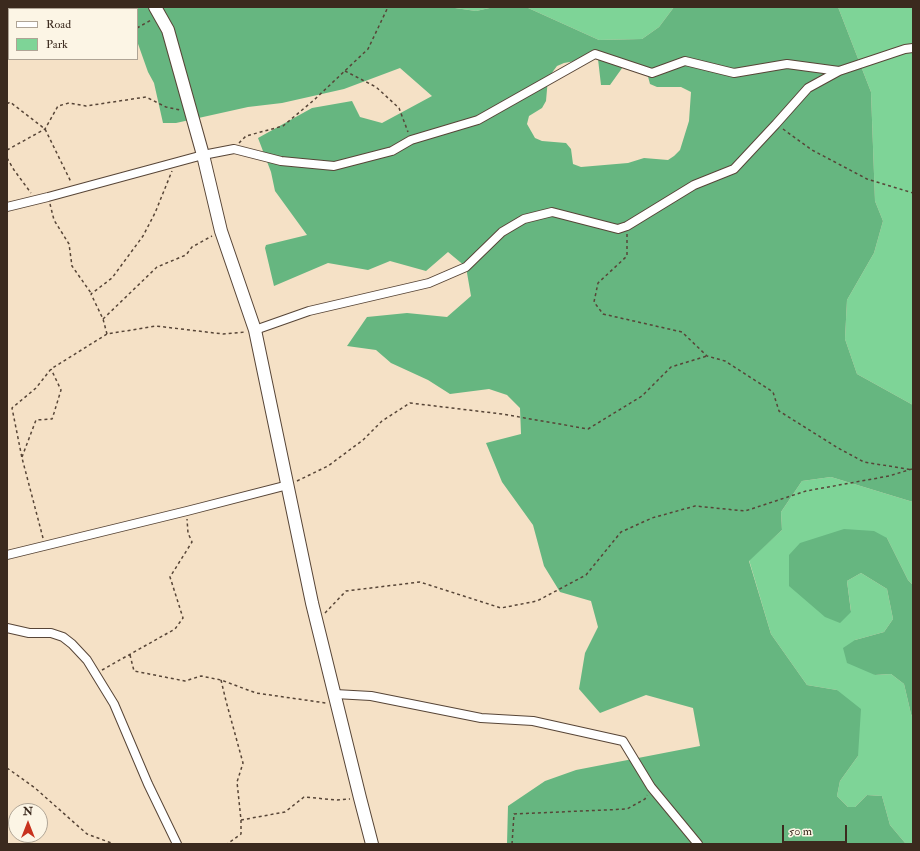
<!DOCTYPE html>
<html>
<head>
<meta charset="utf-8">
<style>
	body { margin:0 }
	#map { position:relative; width:920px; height:851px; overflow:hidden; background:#f5e1c6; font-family:"IM FELL Double Pica",serif }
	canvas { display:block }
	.frame { position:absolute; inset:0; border:8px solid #3b2a1e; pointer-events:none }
	.legend { position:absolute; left:8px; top:8px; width:130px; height:52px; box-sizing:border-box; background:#fcf5e5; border:1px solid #afa495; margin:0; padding:5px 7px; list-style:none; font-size:12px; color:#3b2a1e }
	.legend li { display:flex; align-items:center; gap:8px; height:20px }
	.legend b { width:20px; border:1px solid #afa495 }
	.north { position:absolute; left:8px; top:803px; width:40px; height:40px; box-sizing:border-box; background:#fcf5e5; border:1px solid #afa495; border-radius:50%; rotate:0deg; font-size:11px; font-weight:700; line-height:16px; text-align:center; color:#3b2a1e }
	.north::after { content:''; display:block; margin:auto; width:14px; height:18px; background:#c8321e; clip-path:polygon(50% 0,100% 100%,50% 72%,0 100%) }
	.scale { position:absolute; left:782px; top:825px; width:65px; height:18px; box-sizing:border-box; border:2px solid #3b2a1e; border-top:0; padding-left:5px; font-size:12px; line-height:14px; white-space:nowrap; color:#3b2a1e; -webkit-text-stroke:3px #fcf5e5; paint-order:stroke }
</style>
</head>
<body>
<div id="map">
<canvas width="920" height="851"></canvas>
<div class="frame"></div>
<ul class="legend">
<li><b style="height:5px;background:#fff"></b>Road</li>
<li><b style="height:11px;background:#7ed497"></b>Park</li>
</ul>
<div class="north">N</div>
<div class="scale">50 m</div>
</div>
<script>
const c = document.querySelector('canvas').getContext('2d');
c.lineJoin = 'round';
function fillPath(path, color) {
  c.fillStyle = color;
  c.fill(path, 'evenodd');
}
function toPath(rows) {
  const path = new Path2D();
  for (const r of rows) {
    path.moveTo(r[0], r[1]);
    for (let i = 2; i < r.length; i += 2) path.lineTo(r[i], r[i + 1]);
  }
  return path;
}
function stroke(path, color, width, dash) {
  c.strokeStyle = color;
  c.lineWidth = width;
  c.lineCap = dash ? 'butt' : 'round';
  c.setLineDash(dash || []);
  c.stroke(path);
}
const green = toPath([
	[448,7,494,7,476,11],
	[526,7,674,7,659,27,642,39,599,40],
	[838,7,913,7,913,405,857,374,845,339,847,300,874,253,883,221,875,201,871,92],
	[831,477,913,502,913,585,908,580,887,538,789,585,851,611,847,581,861,573,887,589,893,619,884,632,855,640,875,675,891,674,904,684,911,714,913,718,913,844,906,844,890,825,882,796,867,795,855,807,848,807,837,796,840,781,858,756,837,690,807,685,771,634,749,560,782,530,781,512,802,481]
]);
const forest = toPath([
	[93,7,448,7,476,11,494,7,526,7,599,40,642,39,659,27,674,7,838,7,871,92,875,201,883,221,874,253,847,300,845,339,857,374,913,405,913,502,831,477,802,481,781,512,782,530,749,561,771,634,807,685,837,690,861,709,858,756,840,781,837,796,848,807,855,807,867,795,882,796,890,825,906,844,507,844,508,806,545,781,576,770,700,746,693,708,646,695,600,713,579,689,585,653,598,627,591,601,560,592,544,566,533,525,502,482,486,443,521,434,520,408,507,395,489,389,450,394,428,380,391,363,376,350,347,346,367,317,407,313,447,317,471,296,466,267,448,252,426,271,390,261,368,270,328,263,274,286,265,248,266,245,307,235,275,191,271,172,258,138,312,108,352,101,360,117,382,123,432,96,400,68,344,89,282,103,248,107,176,123,163,123,154,83,148,72,137,41,137,9,97,9],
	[598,59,601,85,610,85,625,64,646,69,650,84,657,87,681,87,691,92,689,121,680,150,674,156,668,160,644,158,628,163,581,167,573,164,571,149,566,143,542,141,535,138,527,124,529,116,542,108,546,101,548,78,557,66,564,63,581,60],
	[844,529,874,531,887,538,908,580,913,585,913,718,911,714,904,684,891,674,875,675,847,663,843,648,855,640,884,632,893,619,887,589,861,573,847,581,851,612,840,623,825,617,789,586,789,555,800,543]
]);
const path = toPath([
	[22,9,22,7],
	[7,19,9,18],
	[137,28,151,20],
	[7,59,9,58],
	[345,71,376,87,399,108,408,132],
	[7,104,10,102,45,129,71,182],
	[783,129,812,150,867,179,913,193],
	[239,143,246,136,283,126,314,100,368,49,388,7],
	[7,150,45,129,58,106,69,103,86,106,146,97,166,107,180,110],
	[7,158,14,170,31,193],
	[50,204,54,220,69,244,72,266,91,293],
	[627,234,627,256,598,283,594,302,603,314,682,332,707,356,725,361,773,392,779,411,838,448,864,462,913,470],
	[103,319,157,267,186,255,192,247,212,236],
	[107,334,103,319,91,294,112,278,143,236,155,213,172,171],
	[22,457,36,420,52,419,54,413,61,390,51,369],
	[297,481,328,466,363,440,382,421,410,403,502,414,588,429,642,396,671,367,707,356],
	[43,538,22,458,12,408,36,388,51,369,107,334,156,326,223,334,245,332],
	[325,613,346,591,420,582,501,608,537,601,586,575,621,532,652,518,695,506,745,511,806,491,889,476,912,469],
	[130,655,134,671,185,681,201,676,221,680,256,693,326,703],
	[102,670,175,629,183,618,170,577,192,542,188,533,187,519],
	[221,680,226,701,243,763,237,782,241,820,241,834,227,844],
	[7,768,35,788,87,834,114,844],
	[241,820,285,812,304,797,337,800,350,799],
	[512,844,514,814,627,809,645,799,647,795]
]);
const street = toPath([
	[7,207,48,197,203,155,234,149,281,161,334,166,392,151,411,140,478,120,595,54,652,73,685,61,734,73,787,64,839,71],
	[255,330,309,311,429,283,466,267,502,232,524,219,552,212,618,229,627,226,694,185,734,169,776,124,808,88,839,71,905,49,913,48],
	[7,555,187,511,288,485],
	[7,628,29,633,51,633,63,637,72,644,87,660,114,704,148,784,177,844],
	[335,694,371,696,481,718,533,721,623,741,651,787,698,844]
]);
const primary = toPath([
	[155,7,168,30,203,155,221,231,255,330,312,603,360,798,372,844]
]);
fillPath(green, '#7ed497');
fillPath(forest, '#66b680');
stroke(street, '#574537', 10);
stroke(primary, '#574537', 14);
stroke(path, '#574537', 1.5, [3, 3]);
stroke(street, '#fff', 8);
stroke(primary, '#fff', 12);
</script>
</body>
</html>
